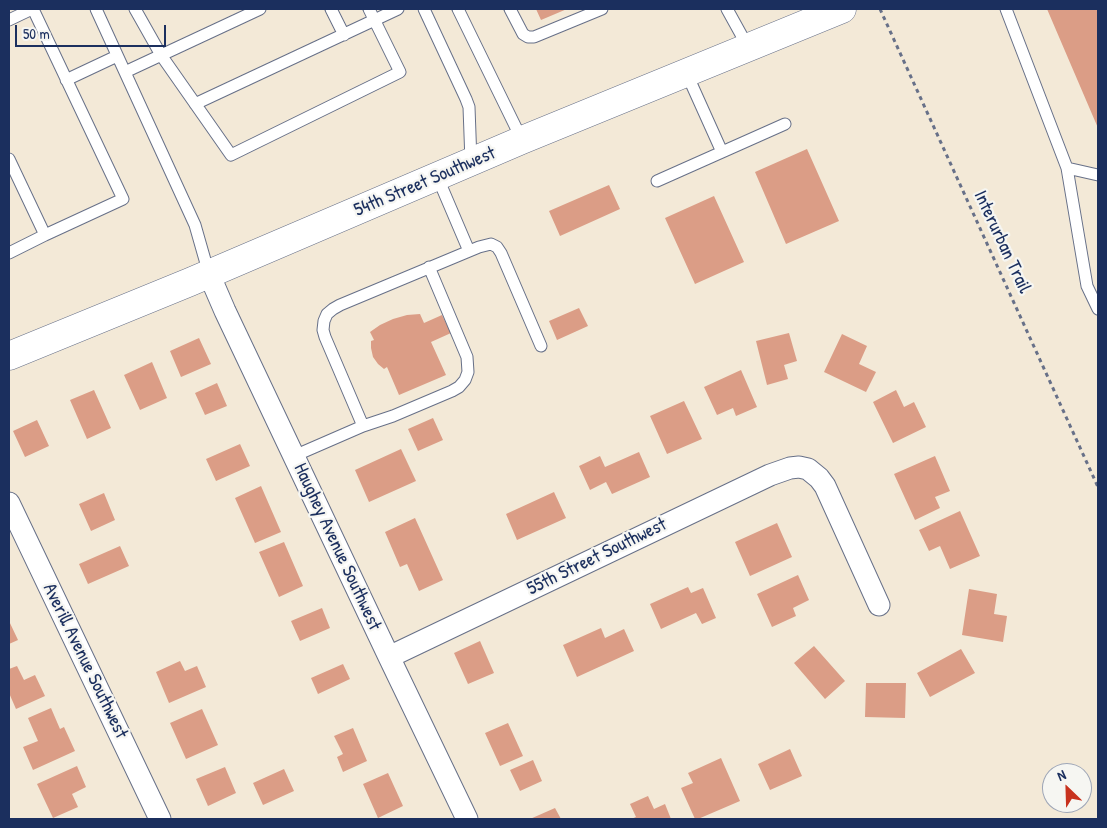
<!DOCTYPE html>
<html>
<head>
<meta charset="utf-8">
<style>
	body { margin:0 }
	#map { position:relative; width:1107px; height:828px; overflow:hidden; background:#f3e9d7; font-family:"Patrick Hand",sans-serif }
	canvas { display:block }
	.frame { position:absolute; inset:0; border:10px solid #1b2f5e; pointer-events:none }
	.north { position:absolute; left:1042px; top:763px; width:50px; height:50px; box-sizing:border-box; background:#f6f6f2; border:1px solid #9ea6b7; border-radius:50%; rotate:336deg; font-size:14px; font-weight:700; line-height:20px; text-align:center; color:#1b2f5e }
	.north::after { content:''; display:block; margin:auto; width:18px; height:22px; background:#c8321e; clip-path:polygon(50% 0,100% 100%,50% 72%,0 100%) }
	.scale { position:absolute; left:15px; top:25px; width:151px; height:22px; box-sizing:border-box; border:2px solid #1b2f5e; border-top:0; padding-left:6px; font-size:15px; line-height:18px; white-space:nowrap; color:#1b2f5e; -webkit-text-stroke:4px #f6f6f2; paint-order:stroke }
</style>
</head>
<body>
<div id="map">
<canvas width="1107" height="828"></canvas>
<div class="frame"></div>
<div class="north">N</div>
<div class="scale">50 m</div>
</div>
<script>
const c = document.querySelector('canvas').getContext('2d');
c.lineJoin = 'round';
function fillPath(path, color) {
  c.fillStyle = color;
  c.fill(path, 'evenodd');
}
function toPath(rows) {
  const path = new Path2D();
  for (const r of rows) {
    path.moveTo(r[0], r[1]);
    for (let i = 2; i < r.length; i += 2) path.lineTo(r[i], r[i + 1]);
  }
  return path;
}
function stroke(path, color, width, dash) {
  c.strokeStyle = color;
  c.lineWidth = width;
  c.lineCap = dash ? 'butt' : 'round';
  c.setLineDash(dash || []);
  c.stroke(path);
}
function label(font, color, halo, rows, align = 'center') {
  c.font = font + ' "Patrick Hand",sans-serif';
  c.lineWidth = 4.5;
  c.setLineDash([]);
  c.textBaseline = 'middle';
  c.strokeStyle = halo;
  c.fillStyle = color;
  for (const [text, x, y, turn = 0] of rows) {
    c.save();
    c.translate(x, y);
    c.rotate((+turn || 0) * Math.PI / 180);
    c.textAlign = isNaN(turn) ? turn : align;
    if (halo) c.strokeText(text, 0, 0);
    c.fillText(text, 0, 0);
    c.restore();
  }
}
const building = toPath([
	[536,9,567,9,541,20],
	[1047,9,1098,9,1098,128],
	[807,149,839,221,786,244,755,172],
	[609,185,620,209,560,236,549,211],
	[714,196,744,262,695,284,665,218],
	[579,308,588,326,557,340,549,321],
	[420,314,424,323,442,315,451,333,431,342,446,375,399,395,387,367,384,369,378,364,373,357,371,348,371,341,374,340,370,332,380,325,393,319,407,315],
	[789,333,797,361,784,365,788,379,767,385,756,341],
	[842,334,867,346,859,364,876,372,866,392,824,372],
	[199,338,211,364,181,377,170,351],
	[152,362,167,398,140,410,124,375],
	[741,370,757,407,736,416,733,408,717,415,704,387],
	[217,383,227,406,205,415,195,393],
	[94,390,111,428,87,439,70,400],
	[896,390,904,407,914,402,926,427,893,443,873,402],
	[684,401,702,439,667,454,650,416],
	[433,418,443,440,418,451,408,429],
	[37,420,49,446,25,457,13,431],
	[240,444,250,466,216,481,206,459],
	[401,449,416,481,369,502,355,470],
	[639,452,650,477,612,494,606,482,590,490,579,466,600,456,605,467],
	[935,456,950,491,935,497,940,508,915,520,894,474],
	[261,486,281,532,255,543,235,498],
	[554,492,566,518,517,540,506,514],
	[104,493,115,520,91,531,79,504],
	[960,511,980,556,950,569,940,546,929,551,919,530],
	[415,518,443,580,419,591,407,564,400,567,385,532],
	[777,523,792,557,750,576,735,542],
	[284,542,303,586,279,597,259,552],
	[120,546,129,566,88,584,79,564],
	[798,575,809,600,793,608,796,616,772,627,757,594],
	[688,587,691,593,703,588,716,618,702,624,696,613,661,629,650,604],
	[969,589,997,594,994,614,1007,616,1003,642,962,635],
	[322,608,330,628,300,641,291,621],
	[9,621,18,640,9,644],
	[601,628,605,638,624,629,634,651,577,677,563,645],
	[480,641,494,673,468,684,454,653],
	[814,646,845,681,825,699,794,663],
	[961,649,975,673,930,697,917,673],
	[180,661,185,671,197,666,206,687,169,703,156,672],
	[343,664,350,679,318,694,311,678],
	[17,666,24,680,35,675,45,696,16,709,9,693,9,669],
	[866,683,906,683,905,718,865,717],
	[51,708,60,729,64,727,75,751,33,770,23,747,38,741,28,718],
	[202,709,218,745,186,759,170,723],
	[508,723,523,756,500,766,485,733],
	[353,728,367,761,343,772,337,757,343,754,334,736],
	[790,749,802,776,770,790,758,764],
	[721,758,740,801,698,819,695,819,681,788,693,783,688,773],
	[533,760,542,781,520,791,510,770],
	[77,766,86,787,72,794,78,807,53,818,37,784],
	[225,767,236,793,208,806,196,779],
	[284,769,294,791,263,805,253,783],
	[388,773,403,806,378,818,363,784],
	[648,796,654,809,665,804,671,819,631,819,636,817,630,804],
	[555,808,561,819,530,819]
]);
const path = toPath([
	[880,9,1098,487]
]);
const service = toPath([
	[96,9,195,225,209,274],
	[135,9,161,55,231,155,400,72,369,9],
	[331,9,344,35],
	[424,9,466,99,469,107,471,162],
	[458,9,522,140],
	[510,9,523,34,528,37,534,37,602,9],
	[727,9,748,47],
	[1006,9,1067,168,1087,286,1098,309],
	[9,20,32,9],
	[125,72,260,9],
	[686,72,722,152],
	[66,80,117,56],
	[195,104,398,9],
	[9,159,45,235,123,199,33,9],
	[1067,168,1098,175],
	[437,176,469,251],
	[657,181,785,124],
	[9,253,45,235],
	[363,426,325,337,323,330,324,321,327,314,333,309,340,305,479,247,491,244,497,247,501,253,541,346],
	[294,456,363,426,393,416,452,391,459,387,465,380,468,372,467,357,429,267]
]);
const minor = toPath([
	[209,274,225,311,389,657,467,819],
	[9,503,160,819],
	[389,657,770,475,790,468,799,467,808,469,819,478,825,486,879,605]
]);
const secondary = toPath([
	[9,356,190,282,522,140,842,9]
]);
const streetNames = [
	["54th Street Southwest",425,182,-23],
	["Interurban Trail",1002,242,65],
	["Haughey Avenue Southwest",337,547,65],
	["55th Street Southwest",597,557,-26],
	["Averill Avenue Southwest",85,661,64]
];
fillPath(building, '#db9d86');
stroke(service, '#677088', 13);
stroke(minor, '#677088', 23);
stroke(secondary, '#677088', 29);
stroke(path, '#677088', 3, [4, 4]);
stroke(service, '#fff', 11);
stroke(minor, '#fff', 21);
stroke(secondary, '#fff', 28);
label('19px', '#1b2f5e', '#f6f6f2', streetNames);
</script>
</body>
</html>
